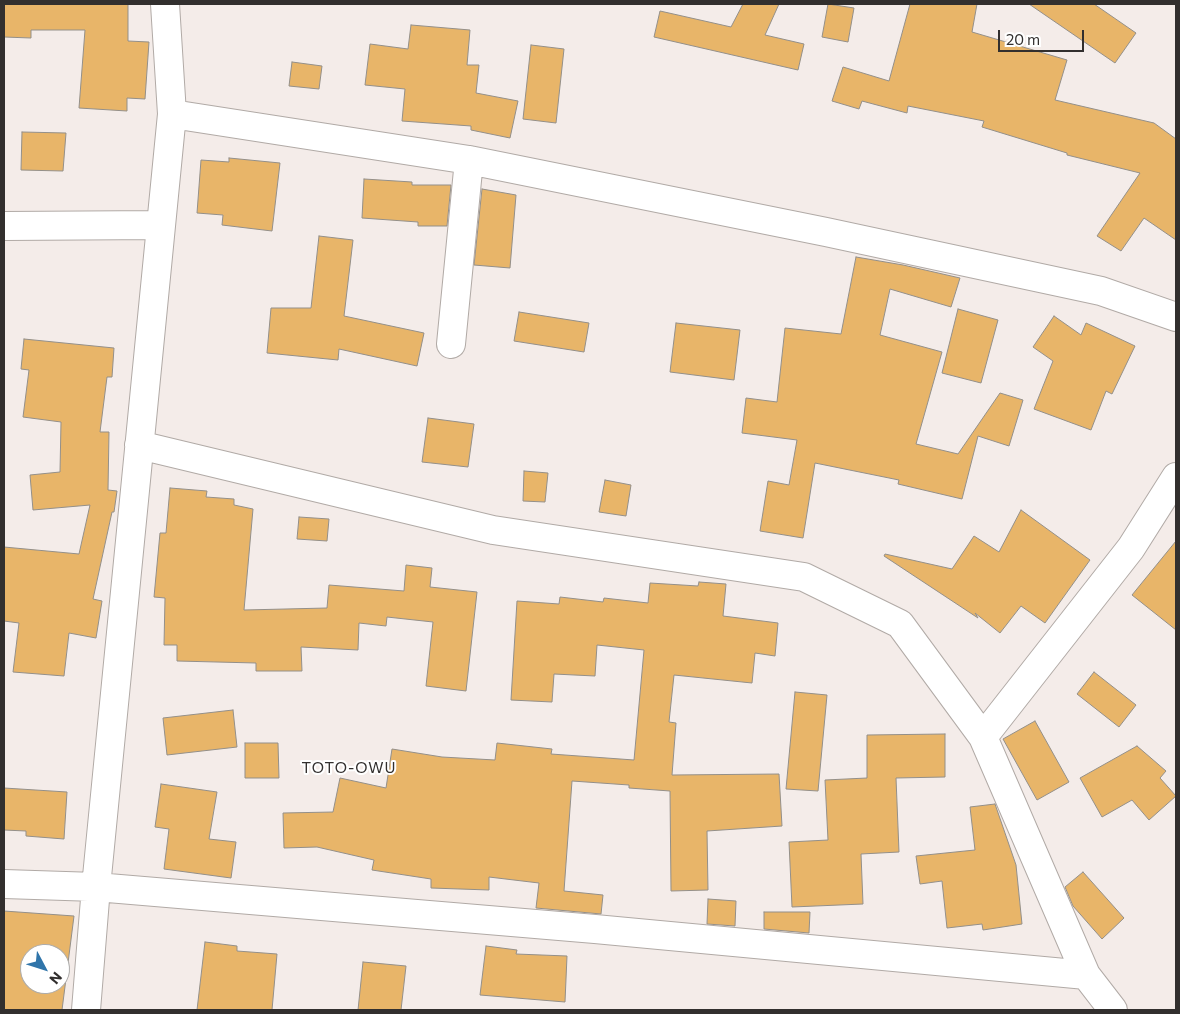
<!DOCTYPE html>
<html>
<head>
<meta charset="utf-8">
<style>
	body { margin:0 }
	#map { position:relative; width:1180px; height:1014px; overflow:hidden; background:#f4ece9; font-family:Commissioner,sans-serif }
	canvas { display:block }
	.frame { position:absolute; inset:0; border:5px solid #322f2e; pointer-events:none }
	.north { position:absolute; left:20px; top:944px; width:50px; height:50px; box-sizing:border-box; background:#fff; border:1px solid #adacab; border-radius:50%; rotate:130deg; font-size:14px; font-weight:700; line-height:20px; text-align:center; color:#322f2e }
	.north::after { content:''; display:block; margin:auto; width:18px; height:22px; background:#3075aa; clip-path:polygon(50% 0,100% 100%,50% 72%,0 100%) }
	.scale { position:absolute; left:998px; top:30px; width:86px; height:22px; box-sizing:border-box; border:2px solid #322f2e; border-top:0; padding-left:6px; font-size:15px; line-height:18px; white-space:nowrap; color:#322f2e; -webkit-text-stroke:4px #fff; paint-order:stroke }
</style>
</head>
<body>
<div id="map">
<canvas width="1180" height="1014"></canvas>
<div class="frame"></div>
<div class="north">N</div>
<div class="scale">20 m</div>
</div>
<script>
const c = document.querySelector('canvas').getContext('2d');
c.lineJoin = 'round';
function fillPath(path, color) {
  c.fillStyle = color;
  c.fill(path, 'evenodd');
}
function toPath(rows) {
  const path = new Path2D();
  for (const r of rows) {
    path.moveTo(r[0], r[1]);
    for (let i = 2; i < r.length; i += 2) path.lineTo(r[i], r[i + 1]);
  }
  return path;
}
function stroke(path, color, width, dash) {
  c.strokeStyle = color;
  c.lineWidth = width;
  c.lineCap = dash ? 'butt' : 'round';
  c.setLineDash(dash || []);
  c.stroke(path);
}
function label(font, color, halo, rows, align = 'center') {
  c.font = font + ' Commissioner,sans-serif';
  c.lineWidth = 4;
  c.setLineDash([]);
  c.textBaseline = 'middle';
  c.strokeStyle = halo;
  c.fillStyle = color;
  for (const [text, x, y, turn = 0] of rows) {
    c.save();
    c.translate(x, y);
    c.rotate((+turn || 0) * Math.PI / 180);
    c.textAlign = isNaN(turn) ? turn : align;
    if (halo) c.strokeText(text, 0, 0);
    c.fillText(text, 0, 0);
    c.restore();
  }
}
const building = toPath([
	[4,4,128,4,128,41,149,42,145,99,127,98,127,111,79,108,85,30,31,30,31,38,4,37,4,4],
	[743,4,779,4,765,35,804,44,798,70,654,37,660,11,731,27,743,4],
	[828,4,854,8,848,42,822,37,828,4],
	[910,4,977,4,972,32,1067,60,1055,100,1154,123,1176,139,1176,240,1144,218,1121,251,1097,236,1140,173,1067,155,1067,153,982,127,984,121,908,106,907,113,862,101,859,109,832,101,843,67,889,81,910,4],
	[1029,4,1094,4,1136,33,1115,63,1029,4],
	[411,25,470,30,467,65,479,65,476,93,518,101,510,138,471,130,471,126,402,121,405,89,365,85,370,44,408,49,411,25],
	[531,45,564,49,556,123,523,119,531,45],
	[292,62,322,66,319,89,289,86,292,62],
	[22,132,66,133,63,171,21,170,22,132],
	[229,158,280,163,272,231,222,225,223,215,197,213,201,160,229,162,229,158],
	[364,179,412,182,412,185,451,185,447,226,418,226,418,222,362,218,364,179],
	[482,189,516,195,510,268,474,265,482,189],
	[319,236,353,240,344,316,424,333,417,366,339,349,338,360,267,353,271,308,311,308,319,236],
	[856,257,903,265,960,278,951,307,890,289,880,335,942,352,916,444,958,454,1000,393,1023,400,1009,446,978,436,962,499,898,484,899,480,815,463,803,538,760,531,768,481,789,485,797,440,742,433,746,398,777,402,785,328,841,334,856,257],
	[958,309,998,320,981,383,942,373,958,309],
	[519,312,589,323,584,352,514,341,519,312],
	[1054,316,1081,335,1086,323,1135,346,1112,394,1106,391,1091,430,1034,409,1053,361,1033,347,1054,316],
	[676,323,740,330,734,380,670,372,676,323],
	[24,339,114,348,112,377,107,377,100,432,109,432,108,490,117,491,114,512,112,512,93,599,102,601,96,638,69,633,64,676,13,672,19,623,4,621,4,547,79,554,90,505,33,510,30,475,60,472,61,422,23,417,29,370,21,369,24,339],
	[428,418,474,424,468,467,422,462,428,418],
	[524,471,548,473,545,502,523,501,524,471],
	[605,480,631,485,626,516,599,512,605,480],
	[170,488,207,491,206,497,234,499,234,505,253,509,244,610,327,608,329,585,404,591,406,565,432,568,430,587,477,592,466,691,426,686,433,622,387,617,386,626,359,623,358,650,301,647,302,671,256,671,256,663,177,661,177,645,164,645,165,598,154,597,160,533,166,533,170,488],
	[1021,510,1090,560,1045,623,1021,606,1000,633,975,613,978,618,884,556,885,554,952,569,974,536,999,552,1021,510],
	[299,517,329,519,327,541,297,539,299,517],
	[1176,541,1176,630,1132,595,1176,541],
	[699,582,726,584,723,616,778,623,775,656,755,653,752,683,674,675,669,722,676,723,672,775,779,774,782,826,707,831,708,890,671,891,670,791,629,788,629,785,572,781,564,891,603,895,601,914,536,908,539,883,489,877,489,890,431,888,431,879,372,870,374,860,317,847,284,848,283,813,333,812,340,778,386,788,392,749,442,757,495,760,497,743,552,749,551,754,634,760,644,650,597,645,595,676,554,674,552,702,511,700,517,601,559,604,560,597,603,602,604,598,648,603,650,583,698,586,699,582],
	[1094,672,1136,705,1119,727,1077,694,1094,672],
	[795,692,827,695,818,791,786,789,795,692],
	[233,710,237,747,167,755,163,718,233,710],
	[1035,721,1069,782,1037,800,1003,739,1035,721],
	[945,734,945,777,896,778,899,852,861,854,863,904,792,907,789,842,828,840,825,780,867,778,867,735,945,734],
	[245,743,278,743,279,778,245,778,245,743],
	[1137,746,1166,771,1160,778,1176,796,1149,820,1132,800,1102,817,1080,778,1137,746],
	[161,784,217,792,209,839,236,842,231,878,164,869,169,829,155,827,161,784],
	[4,788,67,792,64,839,26,836,26,831,4,830,4,788],
	[995,804,1016,865,1022,924,983,930,982,924,947,928,942,881,920,884,916,856,975,850,970,807,995,804],
	[1083,872,1124,918,1102,939,1073,906,1065,887,1083,872],
	[708,899,736,901,735,926,707,924,708,899],
	[4,911,74,916,62,1010,4,1010,4,911],
	[30,954,60,954,60,984,30,984,30,954],
	[764,912,810,912,809,933,764,929,764,912],
	[205,942,237,946,237,951,277,954,272,1010,197,1010,205,942],
	[486,946,517,950,516,954,567,956,565,1002,480,995,486,946],
	[363,962,406,966,401,1010,358,1010,363,962]
]);
const minor = toPath([
	[172,114,469,160,826,232,1101,291,1176,317],
	[4,226,161,225],
	[451,344,469,160],
	[139,445,493,530,804,577,900,624,983,737,1086,975,1113,1010],
	[983,737,1131,548,1176,477],
	[4,884,96,887,595,929,1086,975],
	[86,1010,96,887,172,114,165,4]
]);
const quarterNames = [
	["TOTO-OWU",349,768]
];
fillPath(building, '#e8b569');
stroke(building, '#938f89', 1);
stroke(minor, '#b1aaa6', 30);
stroke(minor, '#fff', 28);
c.letterSpacing = '1px';
label('15px', '#322f2e', '#fff', quarterNames);
c.letterSpacing = '0px';
</script>
</body>
</html>
